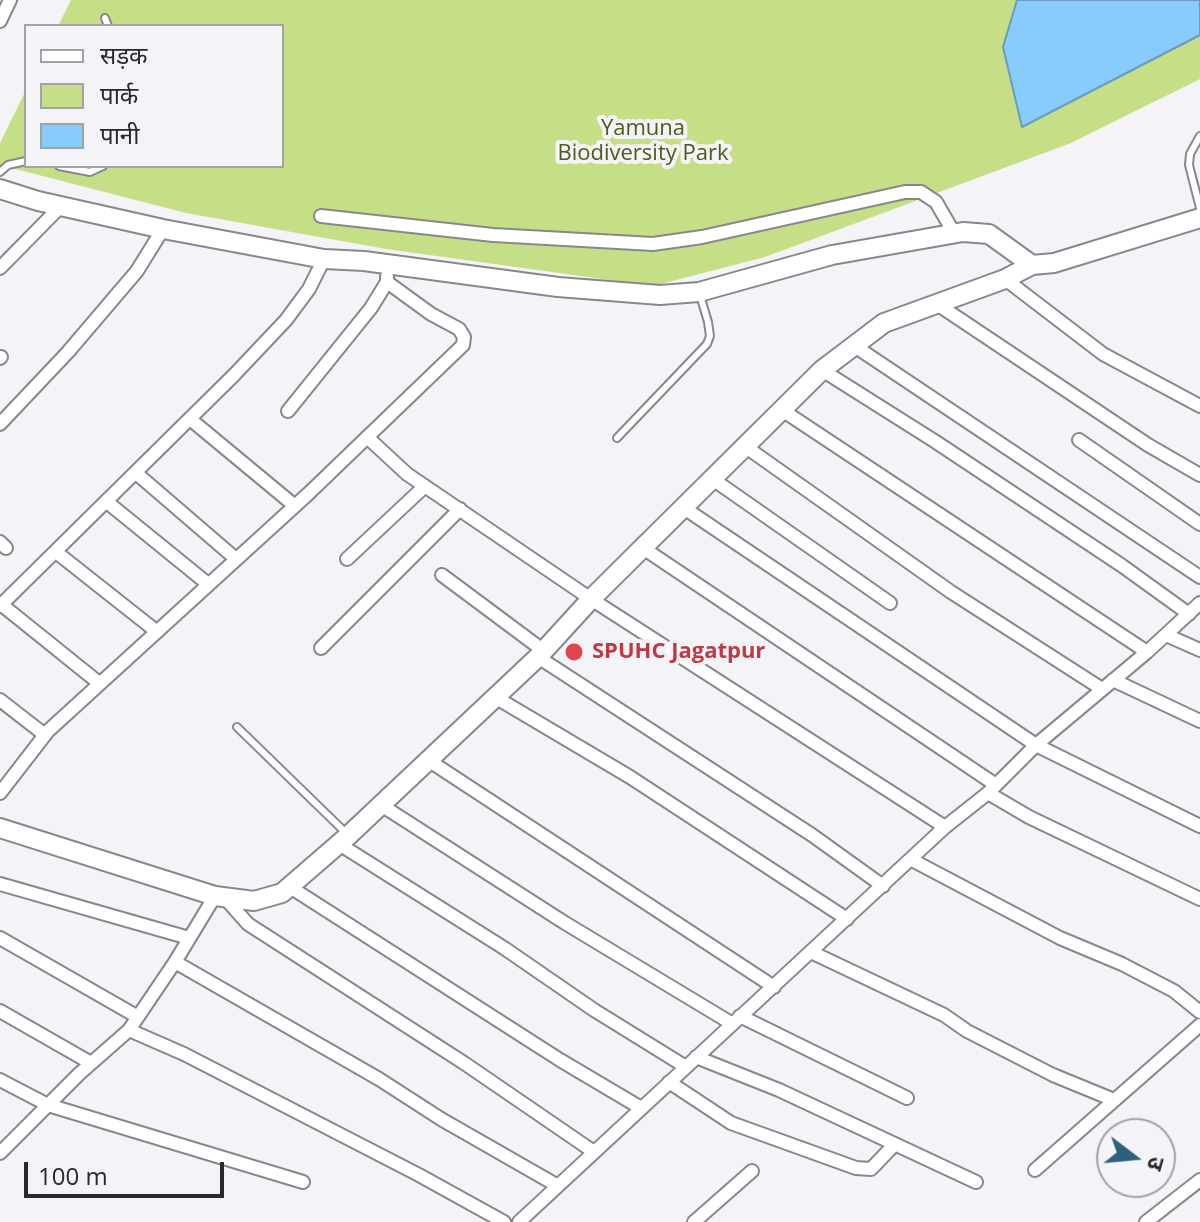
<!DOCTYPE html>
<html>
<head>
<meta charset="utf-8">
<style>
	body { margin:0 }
	#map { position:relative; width:1200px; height:1222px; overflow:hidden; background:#f3f3f8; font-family:"Open Sans","Noto Sans Devanagari",sans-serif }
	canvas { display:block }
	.legend { position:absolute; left:24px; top:24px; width:260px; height:144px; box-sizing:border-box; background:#f3f3f8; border:2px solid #a2a2a6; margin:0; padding:10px 14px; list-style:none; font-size:24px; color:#28292a }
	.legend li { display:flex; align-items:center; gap:16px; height:40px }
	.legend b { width:40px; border:2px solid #a2a2a6 }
	.north { position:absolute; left:1096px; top:1118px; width:80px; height:80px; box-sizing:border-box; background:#f3f3f8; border:2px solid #a2a2a6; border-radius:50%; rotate:106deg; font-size:22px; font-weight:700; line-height:32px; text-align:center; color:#28292a }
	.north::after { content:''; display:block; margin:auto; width:28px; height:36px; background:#2c607c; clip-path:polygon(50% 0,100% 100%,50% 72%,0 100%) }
	.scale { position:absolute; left:24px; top:1162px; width:200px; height:36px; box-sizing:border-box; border:4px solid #28292a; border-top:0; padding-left:10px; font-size:24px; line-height:28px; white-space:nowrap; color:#28292a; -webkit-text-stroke:6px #f3f3f8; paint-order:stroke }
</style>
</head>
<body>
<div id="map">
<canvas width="1200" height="1222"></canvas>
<ul class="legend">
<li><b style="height:10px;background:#fff"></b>सड़क</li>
<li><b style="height:22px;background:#c6df86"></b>पार्क</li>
<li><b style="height:22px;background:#88cbfd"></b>पानी</li>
</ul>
<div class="north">उ</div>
<div class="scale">100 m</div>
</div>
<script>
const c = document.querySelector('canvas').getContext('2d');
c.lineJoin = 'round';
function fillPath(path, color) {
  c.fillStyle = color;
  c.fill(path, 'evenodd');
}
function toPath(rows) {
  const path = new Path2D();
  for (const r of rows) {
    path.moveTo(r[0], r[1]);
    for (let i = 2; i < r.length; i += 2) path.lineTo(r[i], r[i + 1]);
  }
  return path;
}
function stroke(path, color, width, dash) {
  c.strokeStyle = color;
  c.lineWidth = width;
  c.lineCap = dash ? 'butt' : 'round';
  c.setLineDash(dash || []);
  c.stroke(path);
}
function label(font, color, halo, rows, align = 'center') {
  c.font = font + ' "Open Sans",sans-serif';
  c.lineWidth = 8;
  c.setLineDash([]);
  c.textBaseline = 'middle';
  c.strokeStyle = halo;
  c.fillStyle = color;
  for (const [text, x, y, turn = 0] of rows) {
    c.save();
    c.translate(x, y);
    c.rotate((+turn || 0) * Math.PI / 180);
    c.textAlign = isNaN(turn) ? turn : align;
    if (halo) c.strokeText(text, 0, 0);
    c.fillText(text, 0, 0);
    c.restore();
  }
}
const green = toPath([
	[71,0,1200,0,1200,79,1071,143,765,257,653,286,386,249,186,213,0,165,0,143,26,90,26,166,282,166,282,26,58,26]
]);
const water = toPath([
	[1017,0,1200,0,1200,35,1022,127,1003,47,1017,0]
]);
const lane = toPath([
	[105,18,108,26],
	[1200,136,1190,154,1189,165,1200,208],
	[59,166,90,172,103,166],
	[0,172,8,165,26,161],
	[617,438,707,344,710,336,708,322,700,295],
	[237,727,346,833]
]);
const street = toPath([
	[0,21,10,0],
	[321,216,493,235,653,244,702,237,905,192,921,192,936,202,954,233],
	[0,268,61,206],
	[1005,279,1103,354,1200,406],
	[937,304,1148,445,1200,475],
	[853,345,1200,577],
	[0,358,1,357],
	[822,370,936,442,1121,565,1189,614],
	[782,410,1147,652],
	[288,411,371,308,387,282,387,276],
	[190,419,295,506],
	[0,424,68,352,137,271,163,229],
	[367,437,407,474,591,599,945,827],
	[1079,440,1200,524],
	[746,447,951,592,1102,689],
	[136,473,236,559],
	[714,480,890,603],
	[107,502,208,584],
	[684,508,1036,745,1200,826],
	[0,542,6,548],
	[643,548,996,785],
	[56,552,156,631],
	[347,559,425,486],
	[442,575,544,651],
	[2,605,99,683],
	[0,606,234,375,286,320,309,289,324,259],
	[1166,635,1200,650],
	[321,648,460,509],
	[538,657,812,835,883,886],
	[1113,680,1200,721],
	[495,697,630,777,847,919],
	[0,700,45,735],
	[428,760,774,987],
	[0,793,48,731,308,494,463,345,464,337,459,329,431,314,387,282],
	[988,793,1029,817,1200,899],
	[381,805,565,923,731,1023],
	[339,844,504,948,594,1010,686,1067],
	[912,860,1060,938,1122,964,1174,991,1200,1012],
	[0,884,189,938],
	[290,887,560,1060,641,1108],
	[225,898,248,924,464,1063,594,1152],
	[0,938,138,1017],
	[811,952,944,1015,967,1031,1053,1075,1114,1100],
	[175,962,379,1079,441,1119,558,1186],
	[0,1011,91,1063],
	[740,1016,907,1098],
	[129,1030,184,1054,419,1175,504,1222],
	[696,1057,779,1090,976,1182],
	[0,1080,48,1105,303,1182],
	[669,1082,731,1123,856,1168,871,1169,895,1144],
	[0,1153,79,1074,129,1030,175,962,215,896],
	[1035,1170,1200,1025],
	[519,1222,945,827,988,793,1036,745,1147,652,1200,603],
	[694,1222,752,1171],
	[1146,1222,1200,1180]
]);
const secondary = toPath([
	[0,189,38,201,163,229,324,259,364,261,558,287,660,295,699,292,832,255,963,232,989,234,1032,265,1054,263,1200,218],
	[0,828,215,896,254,901,282,893,349,835,538,657,591,599,822,370,884,323,1005,279,1032,265]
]);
const markers = [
	[574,652,10,"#e0444e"]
];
const parkNames = [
	["Yamuna",643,129],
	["Biodiversity Park",643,154]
];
const healthNames = [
	["SPUHC Jagatpur",592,652]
];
fillPath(green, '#c6df86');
fillPath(water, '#88cbfd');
stroke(water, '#6b9abe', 2);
stroke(lane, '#87888c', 10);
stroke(street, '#87888c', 16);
stroke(secondary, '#87888c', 22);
stroke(lane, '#fff', 6);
stroke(street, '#fff', 12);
stroke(secondary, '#fff', 18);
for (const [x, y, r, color] of markers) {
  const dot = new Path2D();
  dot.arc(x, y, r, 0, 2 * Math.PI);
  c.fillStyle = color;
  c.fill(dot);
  stroke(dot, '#f3f3f8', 3);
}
label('22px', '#4d5c1b', '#f3f3f8', parkNames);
label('bold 22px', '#be3a42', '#f3f3f8', healthNames, 'left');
</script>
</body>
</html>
